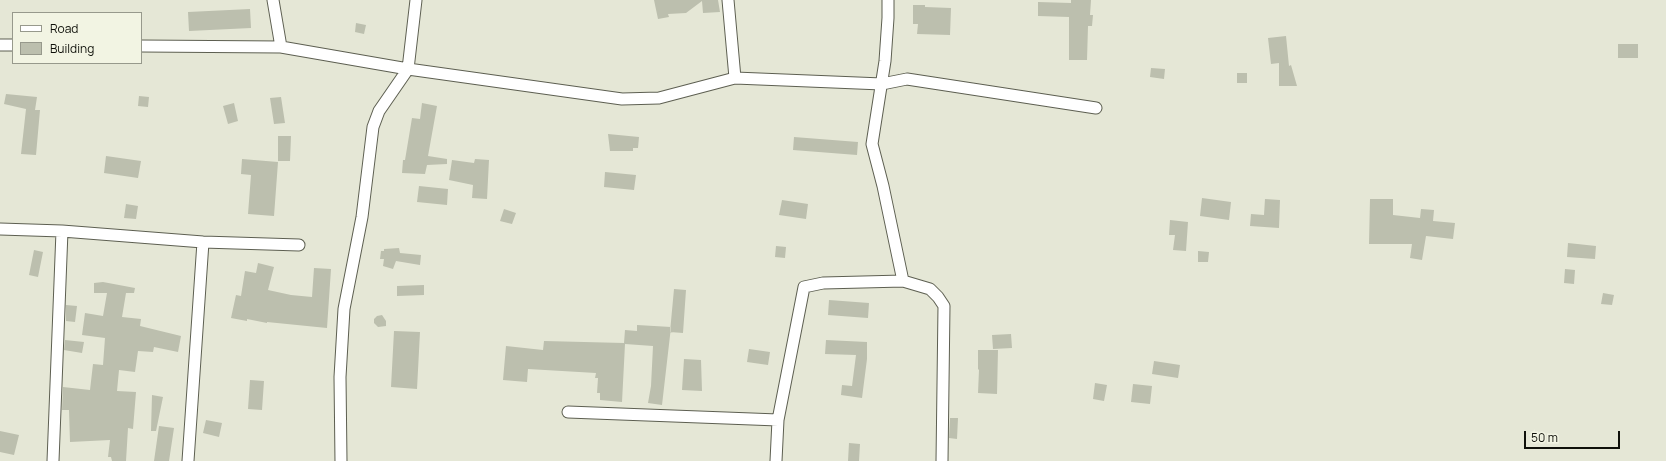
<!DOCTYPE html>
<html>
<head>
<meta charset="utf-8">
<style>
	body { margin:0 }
	#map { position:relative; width:1666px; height:461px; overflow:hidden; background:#e5e7d6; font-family:Manrope,sans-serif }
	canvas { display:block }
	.legend { position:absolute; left:12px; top:12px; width:130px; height:52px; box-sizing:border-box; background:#f2f4e3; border:1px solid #97998c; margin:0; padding:5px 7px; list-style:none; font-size:12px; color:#0f100a }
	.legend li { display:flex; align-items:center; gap:8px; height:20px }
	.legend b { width:20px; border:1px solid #97998c }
	.scale { position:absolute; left:1524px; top:431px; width:96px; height:18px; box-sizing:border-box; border:2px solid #0f100a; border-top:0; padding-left:5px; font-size:12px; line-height:14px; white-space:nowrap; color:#0f100a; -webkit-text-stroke:3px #f2f4e3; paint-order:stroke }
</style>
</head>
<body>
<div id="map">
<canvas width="1666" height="461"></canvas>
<ul class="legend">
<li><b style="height:5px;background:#fff"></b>Road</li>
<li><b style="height:11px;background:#bcbfae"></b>Building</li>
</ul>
<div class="scale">50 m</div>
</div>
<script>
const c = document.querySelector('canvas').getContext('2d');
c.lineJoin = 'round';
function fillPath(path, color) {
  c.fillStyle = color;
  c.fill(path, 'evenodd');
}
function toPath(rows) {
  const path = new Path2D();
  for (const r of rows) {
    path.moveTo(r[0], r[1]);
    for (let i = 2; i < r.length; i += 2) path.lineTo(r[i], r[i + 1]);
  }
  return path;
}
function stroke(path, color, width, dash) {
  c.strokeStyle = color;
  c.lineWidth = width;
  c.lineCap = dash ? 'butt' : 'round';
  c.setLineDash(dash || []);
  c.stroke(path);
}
const building = toPath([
	[654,0,718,0,720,12,703,13,702,1,686,13,668,14,669,17,658,19],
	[1071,0,1091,0,1090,15,1093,15,1092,26,1088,26,1087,60,1069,60,1069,17,1038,16,1038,2,1071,3],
	[913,5,925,5,925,7,951,8,950,35,917,34,918,24,913,24],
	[250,9,251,28,189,31,188,12],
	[356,23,366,25,364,34,355,32],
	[1286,36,1289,66,1291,65,1297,86,1279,86,1279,63,1271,64,1268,38],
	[1618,44,1638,44,1638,58,1618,58],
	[1151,68,1165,69,1164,79,1150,77],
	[1237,73,1247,73,1247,83,1237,83],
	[6,94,37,97,35,110,40,110,36,155,21,154,26,109,4,104],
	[139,96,149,97,148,107,138,106],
	[281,97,285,123,274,124,270,98],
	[234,103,238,121,228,124,223,106],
	[422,103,437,106,428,156,447,159,447,164,427,165,425,174,402,173,403,160,405,160,412,118,420,119],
	[608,134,639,137,638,148,633,148,633,151,610,151],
	[278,136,291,136,290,161,278,161],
	[794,137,858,142,857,155,793,150],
	[106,156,141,161,138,178,104,173],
	[242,159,278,162,274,216,248,214,251,175,241,174],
	[475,159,489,160,487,199,472,198,473,185,449,180,452,160,474,163],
	[605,172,636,175,634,190,604,187],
	[419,186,448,189,447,205,417,202],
	[1202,198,1231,202,1229,220,1200,216],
	[1265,199,1280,200,1279,228,1250,226,1251,214,1264,215],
	[1370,199,1393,199,1393,215,1420,218,1421,209,1434,210,1433,221,1455,223,1453,239,1426,236,1422,260,1410,258,1412,244,1369,244],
	[782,200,808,204,806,219,779,215],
	[126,204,138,206,136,219,124,218],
	[504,209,516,213,512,224,500,221],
	[1170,220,1188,222,1186,251,1173,250,1175,235,1169,235],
	[1568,243,1596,246,1595,259,1567,257],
	[776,246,786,247,785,258,775,257],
	[399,248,400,253,421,255,420,265,396,261,393,269,383,266,384,259,380,259,381,251,384,251,384,249],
	[34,250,43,252,38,277,29,275],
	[1198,251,1209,252,1208,262,1198,262],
	[258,263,274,267,268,290,291,295,312,297,314,268,331,269,327,328,267,322,267,323,247,319,247,321,231,318,236,295,241,296,245,271,256,273],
	[1565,269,1575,270,1574,284,1564,283],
	[103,282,135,288,134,293,126,293,122,317,141,319,140,326,181,336,178,352,154,347,153,352,138,351,135,372,119,370,117,391,136,392,133,429,128,428,126,461,112,461,111,457,108,457,110,440,70,442,69,410,62,410,63,387,90,390,93,364,103,365,105,338,82,335,85,313,103,316,107,293,94,293,94,283],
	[424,285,424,295,397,296,397,286],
	[674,289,686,290,683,333,670,332],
	[1603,293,1614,295,1612,305,1601,304],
	[829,300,869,303,868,318,828,315],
	[66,305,77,306,75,322,66,321],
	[382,315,386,321,386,326,378,327,374,323,374,319,377,316],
	[637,325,671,327,662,405,648,403,651,386,653,346,625,344,622,402,600,400,600,393,597,393,598,378,595,378,596,373,528,369,527,382,503,380,506,346,543,350,544,341,624,343,625,330,637,331],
	[394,331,420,332,417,389,391,387],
	[1011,334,1012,348,993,349,992,335],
	[65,340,84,342,82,353,64,350],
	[826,340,867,342,867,359,862,398,841,395,842,385,852,386,856,355,825,354],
	[749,349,770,352,768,365,747,362],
	[978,350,998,350,997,394,978,393,979,370,978,369],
	[684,359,701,360,702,391,682,390],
	[1154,361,1180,365,1178,378,1152,374],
	[250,380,264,381,262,410,248,409],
	[1095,383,1107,385,1104,401,1093,399],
	[1133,384,1152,386,1150,404,1131,402],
	[152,395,163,397,156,431,151,431],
	[950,418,958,418,957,439,949,438],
	[206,420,222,423,219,437,203,433],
	[159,426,174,428,169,461,154,461],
	[0,431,19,435,14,455,0,452],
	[849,443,860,444,859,461,848,461]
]);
const minor = toPath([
	[273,0,281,47],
	[728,0,735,78],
	[888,0,888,18,885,61,872,144,883,186,903,281],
	[0,45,13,45],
	[141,46,281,47,408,69,622,99,659,98,735,78,882,84,907,79,1096,108],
	[0,229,62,231,203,242,299,245],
	[568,412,778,420],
	[53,461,62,231],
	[188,461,203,242],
	[341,461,340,377,344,309,362,217,373,127,379,111,408,69,416,0],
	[776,461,778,420,804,287,823,283,903,281,930,289,938,297,944,306,942,461]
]);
fillPath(building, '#bcbfae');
stroke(minor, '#5d5f51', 13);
stroke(minor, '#fff', 11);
</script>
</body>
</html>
